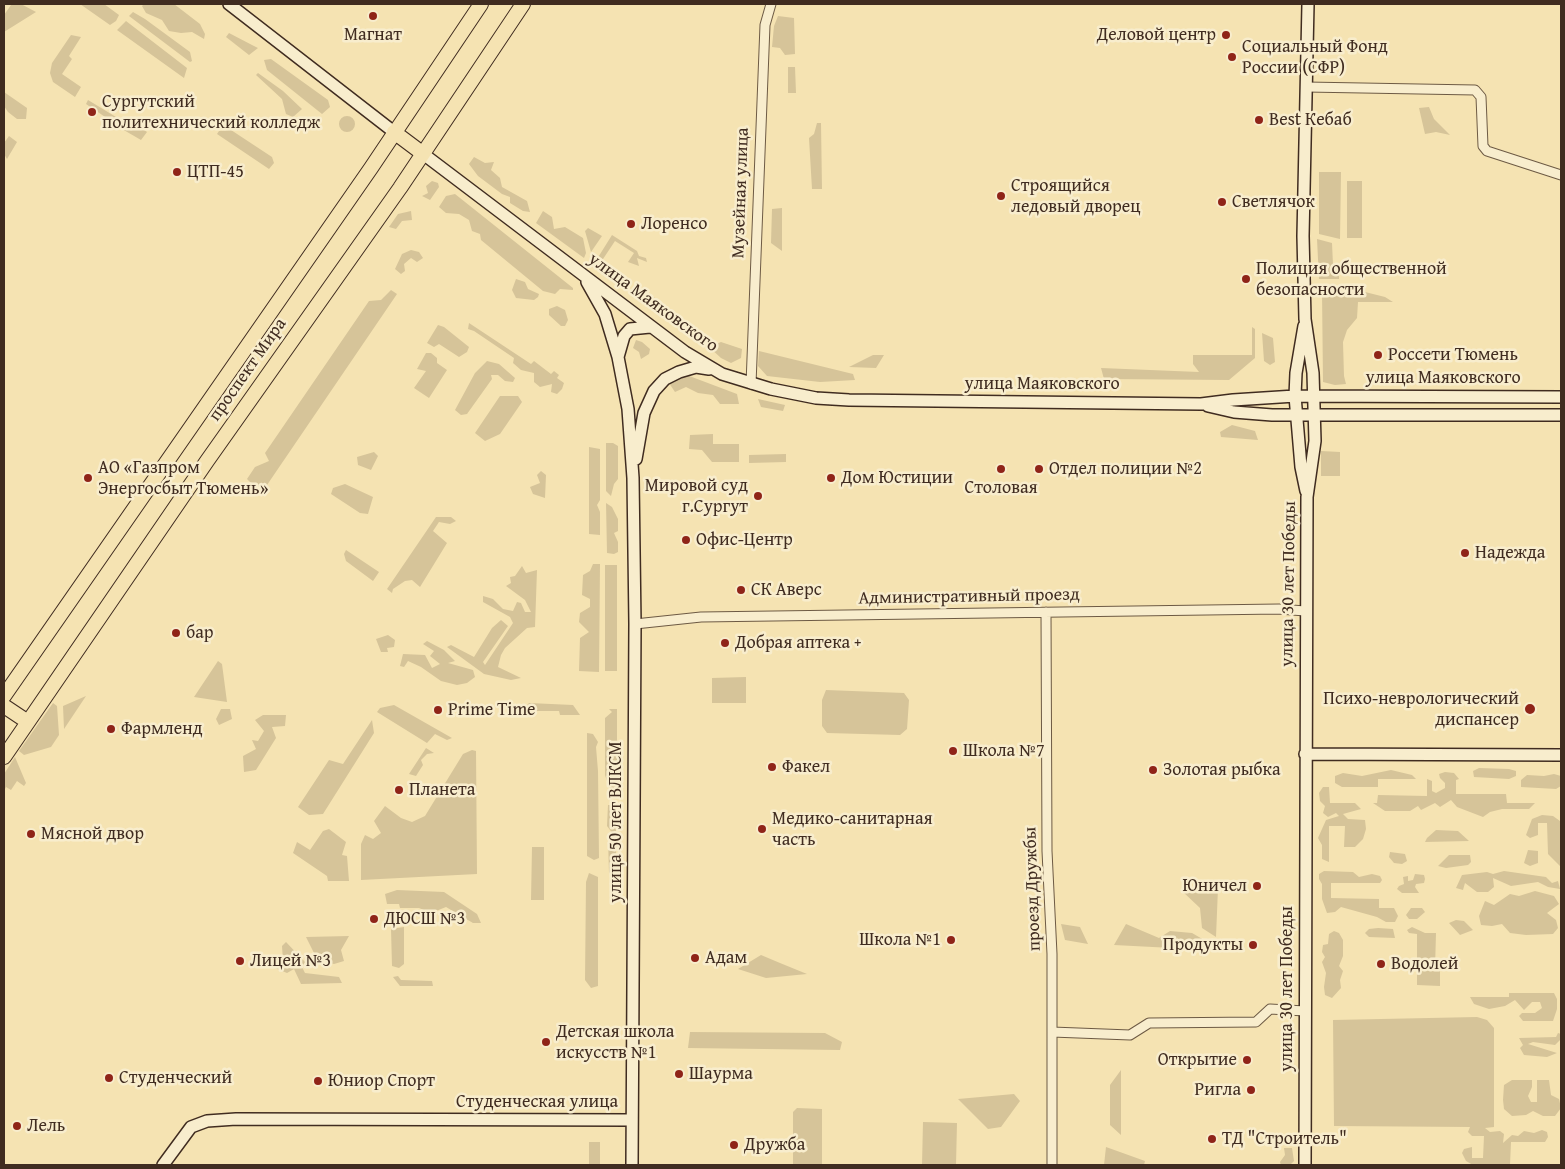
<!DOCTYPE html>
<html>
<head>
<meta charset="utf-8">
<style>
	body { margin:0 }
	#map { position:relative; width:1565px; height:1169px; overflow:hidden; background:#f5e3b2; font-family:"Gentium Book Plus",serif }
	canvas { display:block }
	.frame { position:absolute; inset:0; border:5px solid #402c20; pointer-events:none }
</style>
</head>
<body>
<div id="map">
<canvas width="1565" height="1169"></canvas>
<div class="frame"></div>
</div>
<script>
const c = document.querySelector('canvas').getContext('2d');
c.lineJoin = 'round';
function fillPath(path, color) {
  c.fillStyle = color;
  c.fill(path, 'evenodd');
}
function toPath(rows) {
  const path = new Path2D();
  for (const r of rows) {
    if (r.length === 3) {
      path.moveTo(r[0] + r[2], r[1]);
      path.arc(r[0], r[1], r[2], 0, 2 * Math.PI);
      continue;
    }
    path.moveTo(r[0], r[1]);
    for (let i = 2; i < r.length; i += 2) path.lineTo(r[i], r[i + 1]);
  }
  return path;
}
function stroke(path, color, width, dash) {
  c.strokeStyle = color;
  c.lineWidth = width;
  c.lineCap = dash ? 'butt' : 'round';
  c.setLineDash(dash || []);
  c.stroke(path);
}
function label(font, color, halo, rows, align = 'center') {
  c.font = font + ' "Gentium Book Plus",serif';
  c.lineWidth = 5;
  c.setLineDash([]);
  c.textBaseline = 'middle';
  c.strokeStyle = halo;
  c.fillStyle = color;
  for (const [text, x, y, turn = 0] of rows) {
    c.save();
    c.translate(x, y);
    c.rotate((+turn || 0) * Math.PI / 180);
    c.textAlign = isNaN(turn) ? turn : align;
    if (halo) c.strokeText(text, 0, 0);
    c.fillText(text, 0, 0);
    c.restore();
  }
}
const green = toPath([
	[21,4,36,12,4,32,4,15,11,5],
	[80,4,104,4,119,15,116,21,110,25],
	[144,4,174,4,200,24,205,34,204,39,192,32,181,33,169,31,162,20,146,13,142,6],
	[133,12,145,19,190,52,192,61,190,62,129,16],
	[778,16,794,18,795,54,785,55,780,48,772,47,774,26],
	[126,21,187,68,184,78,117,30],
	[229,33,252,45,258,48,249,55,226,37],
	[71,35,81,37,69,56,72,59,62,74,81,87,75,97,53,82,50,73,52,63],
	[271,59,328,100,330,107,322,114,267,70,264,60],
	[788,67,795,67,796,93,788,93],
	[258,73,283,91,302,109,293,117,286,114,282,99,256,75],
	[4,92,27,108,26,119,17,119,8,112,4,106],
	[88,100,121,120,117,125,86,104],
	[1429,107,1434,119,1450,135,1436,132,1425,134,1419,108],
	[347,124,8],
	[127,118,147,132,141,140,122,129],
	[817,123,821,123,822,189,812,189,809,138,814,134],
	[231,130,272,157,274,163,269,169,217,134,219,131],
	[9,136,17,142,7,159,4,154,4,143],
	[474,157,485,163,494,162,491,170,500,178,502,187,527,201,530,212,523,211,510,203,510,197,502,194,478,176,469,164],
	[1319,172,1341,172,1340,239,1319,234],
	[432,181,438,183,439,187,430,200,422,196,428,193,426,186],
	[1347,181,1362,181,1362,238,1347,238],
	[455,194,573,288,573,290,560,289,555,294,543,291,481,240,480,234,472,231,469,220,459,214,446,213,439,207,446,196],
	[782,208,782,251,771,243,772,209],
	[411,211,412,220,402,221,396,229,389,227,398,214],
	[543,211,552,217,554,229,565,227,583,238,586,253,584,258,536,223],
	[588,228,602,236,591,252,585,231],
	[612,235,637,251,639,256,646,258,647,262,637,258,639,266,628,262,634,253,615,241,603,259,597,259],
	[1317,239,1332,243,1333,265,1339,266,1339,279,1319,279],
	[411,250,419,252,423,258,417,262,411,258,404,264,405,271,401,274,395,269,402,254],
	[516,279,525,282,528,289,539,294,538,297,534,300,516,298,512,290],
	[391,290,397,294,267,485,254,486,247,479,255,467,269,461,265,453,369,301,381,300],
	[1322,291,1361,291,1385,297,1393,302,1358,302,1357,318,1347,330,1343,342,1344,376,1346,384,1335,385,1323,382],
	[647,293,658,300,659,307,656,312,640,301],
	[557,306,565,310,568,320,565,326,561,326,549,315,549,309],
	[469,323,531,364,534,361,551,374,554,371,559,375,557,378,564,383,562,389,557,394,551,392,552,384,540,387,534,382,534,373,521,370,513,363,514,358,474,331,468,329],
	[438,325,444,327,469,347,467,352,459,357,439,344,434,347,427,343],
	[1252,327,1255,329,1255,358,1229,380,1104,379,1101,368,1199,372,1193,364,1193,355,1252,355],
	[1262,333,1273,338,1275,362,1270,365,1264,361],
	[636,340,642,342,650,349,649,354,641,359,639,352,633,348],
	[721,342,742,349,741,358,731,363,721,358,709,347],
	[759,351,853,374,855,380,820,382,767,376,758,366],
	[426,353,431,353,437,358,437,363,447,370,429,398,414,388,426,371,417,369],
	[873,355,884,355,876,368,849,367],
	[487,361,499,364,515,378,513,382,505,381,498,375,491,375,492,379,467,414,461,415,455,410,475,373],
	[684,374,737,394,739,404,720,404,713,395,698,393,686,387,675,392,669,383],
	[500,396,518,396,522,402,500,434,485,441,475,433],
	[758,399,785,405,783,411,761,407],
	[1232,425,1255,431,1258,440,1221,437,1220,432],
	[713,434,713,444,739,444,739,462,712,462,702,450,689,449,690,435],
	[606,443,613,443,618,446,618,479,614,484,611,496,606,491],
	[589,447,600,449,600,500,597,505,600,512,600,535,589,534],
	[1321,451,1340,452,1340,476,1321,476],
	[374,452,378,456,371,470,358,465,357,457],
	[786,454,786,462,749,463,749,455],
	[541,471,546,475,545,498,533,494,530,487,540,483,537,475],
	[345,484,373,497,368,514,360,513,331,494,333,488],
	[606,503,612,507,618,519,618,531,614,533,618,542,618,552,614,554,607,553],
	[436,517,451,517,456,521,450,524,439,522,433,531,447,543,420,587,412,580,405,581,393,589,392,593,387,589],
	[346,550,379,572,373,581,346,561,344,554],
	[593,564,600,564,599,672,579,671,580,638,589,632,579,622,580,613,590,607,590,599,582,595,583,575,590,571],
	[605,565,617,565,617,671,605,671],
	[522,566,526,573,537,570,535,627,527,628,505,648,501,655,498,667,521,678,511,680,484,674,447,647,451,645,474,657,492,628,501,620,508,626,483,662,485,665,513,623,510,617,483,602,483,596,493,599,503,609,513,611,517,602,521,603,525,612,531,612,525,600,506,586,511,583,510,577,515,576],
	[388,635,395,640,394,647,387,648,388,652,381,652,376,639],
	[427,641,444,650,455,661,448,663,473,670,475,677,467,683,457,685,441,681,421,667,408,661,404,667,400,666,403,654,425,655,432,668,440,664,430,656,434,651,423,644],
	[218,661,222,664,227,702,194,697],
	[746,677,746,703,712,703,712,678],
	[826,690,904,693,909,700,907,729,900,735,827,733,822,726,822,700],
	[86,696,64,729,63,706],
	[53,703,57,706,59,735,51,747,24,755,19,751],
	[529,703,573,705,580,715,560,715,559,711,522,711],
	[394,705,452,738,447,740,435,734,427,743,377,712,380,708],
	[221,709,230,709,232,719,219,725,216,719],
	[609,709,617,709,617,792,611,794,605,775,605,718,612,712],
	[263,715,286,715,285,726,272,727,276,738,256,770,244,772,243,756,256,749,252,740,258,741,264,731,255,720],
	[372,720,374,733,323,814,309,815,298,807,329,760,343,764],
	[587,733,593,734,598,742,596,747,598,771,599,858,594,860,587,856],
	[426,748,434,753,427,754,421,760,423,765,416,776,409,774],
	[472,750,476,751,477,874,361,880,361,844,365,835,373,839,381,833,374,821,385,806,401,818,412,822,425,816,463,754],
	[15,757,26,783,24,786,17,781,11,790,6,787,4,791,4,774],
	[1479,768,1509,769,1516,771,1516,776,1509,779,1474,777,1473,771],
	[1391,770,1412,775,1416,779,1378,779,1378,787,1342,787,1335,783,1335,776,1343,773,1362,776],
	[1445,772,1454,773,1459,779,1456,780,1456,794,1506,794,1507,803,1535,803,1529,809,1502,809,1490,812,1483,817,1457,807,1451,800,1440,807,1435,803,1421,810,1418,806,1410,811,1385,811,1373,803,1377,803,1378,795,1427,796,1427,779,1432,781,1432,791,1436,793,1445,788,1445,783,1440,778,1439,774],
	[1554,774,1561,776,1561,786,1556,789,1521,787,1521,780,1527,775,1544,776],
	[1323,787,1329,787,1330,803,1355,803,1361,809,1343,814,1348,819,1365,820,1366,829,1363,839,1355,847,1344,847,1345,826,1329,826,1329,862,1322,859,1322,845,1318,838,1326,820,1339,816,1336,813,1328,817,1323,813,1325,806,1320,801,1319,793],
	[608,805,616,805,616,878,609,873,608,837,613,834,607,826],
	[1542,815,1553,816,1560,821,1561,867,1548,854,1547,823,1538,823,1538,835,1530,838,1526,835,1532,819],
	[329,829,346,842,342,855,347,856,349,881,328,881,327,876,293,853,297,842,310,850,323,831],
	[1436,830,1458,831,1469,841,1425,842,1427,838],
	[532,847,544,847,544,900,531,900],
	[1528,850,1538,851,1538,863,1530,866,1524,863],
	[1390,852,1405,854,1407,861,1402,864,1394,863,1389,857],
	[1449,855,1470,855,1471,862,1468,865,1446,868,1438,866],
	[1324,871,1353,872,1359,877,1372,874,1380,876,1382,880,1380,883,1331,883,1331,898,1379,899,1379,908,1394,908,1398,916,1395,922,1386,922,1377,917,1341,907,1335,912,1327,913,1322,899,1322,884,1319,879,1319,874],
	[1504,871,1546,877,1552,883,1558,881,1560,889,1548,887,1538,882,1511,886,1493,878,1494,887,1488,892,1477,892,1465,883,1463,890,1456,888,1462,875,1487,872,1493,874],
	[589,873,598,877,598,986,591,988,585,980,586,882],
	[1415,874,1424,875,1425,879,1424,883,1416,884,1415,887,1419,893,1402,893,1397,889,1399,886,1404,884,1403,877,1408,876,1408,881,1413,880],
	[1218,888,1216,937,1202,928,1200,908,1182,891],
	[397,890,444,892,477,914,481,923,473,923,446,907,431,913,419,908,400,908,399,904,387,904,385,894],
	[1535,891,1554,896,1559,904,1547,913,1556,920,1558,928,1553,934,1526,935,1510,933,1502,924,1492,926,1481,925,1479,916,1485,901,1494,905,1510,894,1519,896],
	[1411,908,1422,908,1425,912,1417,919,1409,919,1406,915],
	[1456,920,1464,921,1473,930,1460,935,1449,923],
	[1061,924,1080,927,1088,944,1065,940],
	[1126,924,1159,938,1170,931,1192,933,1211,944,1211,950,1114,945],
	[404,927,404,964,399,968,392,966,391,929],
	[1412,927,1425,933,1436,933,1435,969,1440,969,1440,986,1417,985,1417,934,1409,933,1407,930],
	[1378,928,1393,929,1395,938,1369,937,1365,933,1369,929],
	[1334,931,1339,933,1343,940,1343,956,1339,966,1343,971,1340,980,1341,988,1332,998,1325,995,1324,987,1326,973,1322,962,1325,957,1322,952,1323,945,1328,944,1329,934],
	[349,936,341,950,344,961,334,964,324,962,314,953,306,937],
	[286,942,305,962,302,967,305,973,339,977,342,983,301,984,294,969,287,973,275,968,283,961,282,946],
	[761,955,780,963,807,974,766,978,738,969],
	[398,976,401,980,432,981,433,986,400,986,393,977],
	[1509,993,1554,993,1557,999,1557,1009,1553,1021,1523,1021,1519,1016,1522,1013,1535,1013,1542,1008,1540,1002,1532,1002,1524,1010,1515,1000,1505,1006,1489,1009,1474,1004,1470,997,1509,997],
	[1477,1017,1487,1020,1494,1028,1494,1127,1485,1128,1490,1132,1500,1131,1504,1134,1503,1143,1512,1135,1518,1136,1524,1131,1534,1133,1542,1130,1547,1132,1548,1137,1545,1142,1511,1142,1510,1165,1473,1165,1466,1161,1462,1153,1464,1149,1472,1147,1472,1158,1483,1158,1484,1136,1472,1136,1468,1132,1470,1127,1334,1126,1333,1020],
	[690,1032,825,1033,842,1042,840,1050,688,1048],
	[1558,1033,1561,1034,1561,1039,1555,1045,1533,1042,1528,1044,1557,1053,1547,1057,1524,1055,1520,1048,1523,1045,1519,1038,1556,1037],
	[1121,1070,1121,1135,1110,1125,1110,1085],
	[1512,1080,1532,1080,1532,1087,1528,1096,1531,1102,1537,1102,1537,1080,1549,1080,1551,1095,1559,1099,1561,1108,1555,1116,1543,1116,1533,1111,1526,1115,1512,1116,1504,1109,1503,1100,1504,1085],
	[1014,1094,1020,1101,1001,1127,988,1129,958,1099],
	[797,1108,822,1109,822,1165,793,1165,793,1112],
	[923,1122,957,1123,956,1165,922,1165],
	[589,1142,600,1142,600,1165,589,1164],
	[1106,1147,1145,1161,1144,1165,1104,1165],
	[1284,1148,1292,1148,1294,1161,1290,1165,1281,1165,1280,1162,1285,1155]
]);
const street = toPath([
	[1306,87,1475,90,1481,97,1483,146,1487,151,1561,175],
	[751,384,765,25,771,4],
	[1046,612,1047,851,1052,954,1052,1165],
	[635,624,701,617,1279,609,1305,611],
	[1052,1032,1130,1035,1149,1023,1256,1022,1270,1009,1305,1011]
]);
const secondary = toPath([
	[229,4,394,132],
	[422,153,685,352,722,374,771,389,816,398,849,400,1201,404,1233,400,1295,396,1561,397],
	[587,282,605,314,618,357,628,409,633,478,635,624,632,1165],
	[1304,326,1296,373,1295,396,1301,467,1306,491],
	[618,357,624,336,630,329,650,327],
	[1208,406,1234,412,1272,415,1561,415],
	[636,459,644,413,654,391,665,379,679,372,696,367,709,369],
	[1305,754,1561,755],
	[163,1165,191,1127,207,1121,236,1119,632,1120],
	[1305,1165,1307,497,1315,441,1313,373,1305,319,1303,236,1308,4]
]);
const primary = toPath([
	[394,132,422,153],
	[4,696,371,168,481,4],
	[4,706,28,722],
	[4,757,207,461,400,188,523,4]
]);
const markers = [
	[373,16,5,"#8f2418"],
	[1226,35,5,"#8f2418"],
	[1232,57,5,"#8f2418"],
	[92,112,5,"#8f2418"],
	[1259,120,5,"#8f2418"],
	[177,172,5,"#8f2418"],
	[1001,196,5,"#8f2418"],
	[1222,202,5,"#8f2418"],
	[631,224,5,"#8f2418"],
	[1246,279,5,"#8f2418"],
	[1378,355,5,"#8f2418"],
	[1001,469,5,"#8f2418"],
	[1039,469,5,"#8f2418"],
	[88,478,5,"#8f2418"],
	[831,478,5,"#8f2418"],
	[758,496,5,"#8f2418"],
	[686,540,5,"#8f2418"],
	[1465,553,5,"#8f2418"],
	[741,590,5,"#8f2418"],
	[176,633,5,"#8f2418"],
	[725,643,5,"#8f2418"],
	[1530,709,6,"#8f2418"],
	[438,710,5,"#8f2418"],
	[111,729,5,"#8f2418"],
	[953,751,5,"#8f2418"],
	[772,767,5,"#8f2418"],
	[1153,770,5,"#8f2418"],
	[399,790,5,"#8f2418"],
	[762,829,5,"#8f2418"],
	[31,834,5,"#8f2418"],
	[1257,886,5,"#8f2418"],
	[374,919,5,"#8f2418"],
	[951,940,5,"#8f2418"],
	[1253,945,5,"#8f2418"],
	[695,958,5,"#8f2418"],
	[240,961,5,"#8f2418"],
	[1381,964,5,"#8f2418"],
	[546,1042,5,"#8f2418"],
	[1247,1060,5,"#8f2418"],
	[679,1074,5,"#8f2418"],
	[109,1078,5,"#8f2418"],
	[318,1081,5,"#8f2418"],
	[1251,1090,5,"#8f2418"],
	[17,1126,5,"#8f2418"],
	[1212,1139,5,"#8f2418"],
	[734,1145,5,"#8f2418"]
];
const poiNames = [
	["Магнат",373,35,"center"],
	["Деловой центр",1216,35,"right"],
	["Социальный Фонд",1242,47],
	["России (СФР)",1242,68],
	["Сургутский",102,102],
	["политехнический колледж",102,123],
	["Best Кебаб",1269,120],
	["ЦТП-45",187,172],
	["Строящийся",1011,186],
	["ледовый дворец",1011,207],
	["Светлячок",1232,202],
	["Лоренсо",641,224],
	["Полиция общественной",1256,269],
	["безопасности",1256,290],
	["Россети Тюмень",1388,355],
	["АО «Газпром",98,468],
	["Энергосбыт Тюмень»",98,489],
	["Отдел полиции №2",1049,469],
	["Дом Юстиции",841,478],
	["Мировой суд",748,486,"right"],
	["г.Сургут",748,507,"right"],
	["Столовая",1001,488,"center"],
	["Офис-Центр",696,540],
	["Надежда",1475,553],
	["СК Аверс",751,590],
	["бар",186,633],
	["Добрая аптека +",735,643],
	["Психо-неврологический",1519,699,"right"],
	["диспансер",1519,720,"right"],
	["Prime Time",448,710],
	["Фармленд",121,729],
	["Школа №7",963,751],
	["Факел",782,767],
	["Золотая рыбка",1163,770],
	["Планета",409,790],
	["Медико-санитарная",772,819],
	["часть",772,840],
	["Мясной двор",41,834],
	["Юничел",1247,886,"right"],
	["ДЮСШ №3",384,919],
	["Школа №1",941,940,"right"],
	["Продукты",1243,945,"right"],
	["Адам",705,958],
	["Лицей №3",250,961],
	["Водолей",1391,964],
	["Детская школа",556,1032],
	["искусств №1",556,1053],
	["Открытие",1237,1060,"right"],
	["Шаурма",689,1074],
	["Студенческий",119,1078],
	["Юниор Спорт",328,1081],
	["Ригла",1241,1090,"right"],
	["Лель",27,1126],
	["ТД \"Строитель\"",1222,1139],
	["Дружба",744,1145]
];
const streetNames = [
	["Музейная улица",741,193,-88],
	["улица Маяковского",653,303,36],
	["проспект Мира",248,370,-55],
	["улица Маяковского",1443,378],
	["улица Маяковского",1042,384],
	["улица 30 лет Победы",1289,584,-89],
	["Административный проезд",969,597,-1],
	["улица 50 лет ВЛКСМ",616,822,-90],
	["проезд Дружбы",1033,889,-92],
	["улица 30 лет Победы",1287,989,-90],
	["Студенческая улица",537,1102]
];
fillPath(green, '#d6c499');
stroke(street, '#6d5a44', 11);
stroke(secondary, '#402c20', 14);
stroke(primary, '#402c20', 16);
stroke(street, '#f8edcd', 9);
stroke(secondary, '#f8edcd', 11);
stroke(primary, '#f5e3b2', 14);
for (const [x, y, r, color] of markers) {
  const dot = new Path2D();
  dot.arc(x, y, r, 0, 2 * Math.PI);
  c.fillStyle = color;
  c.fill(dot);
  stroke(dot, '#f8edcd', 2);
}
label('18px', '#402c20', '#f8edcd', poiNames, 'left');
label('18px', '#402c20', '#f8edcd', streetNames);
</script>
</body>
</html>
